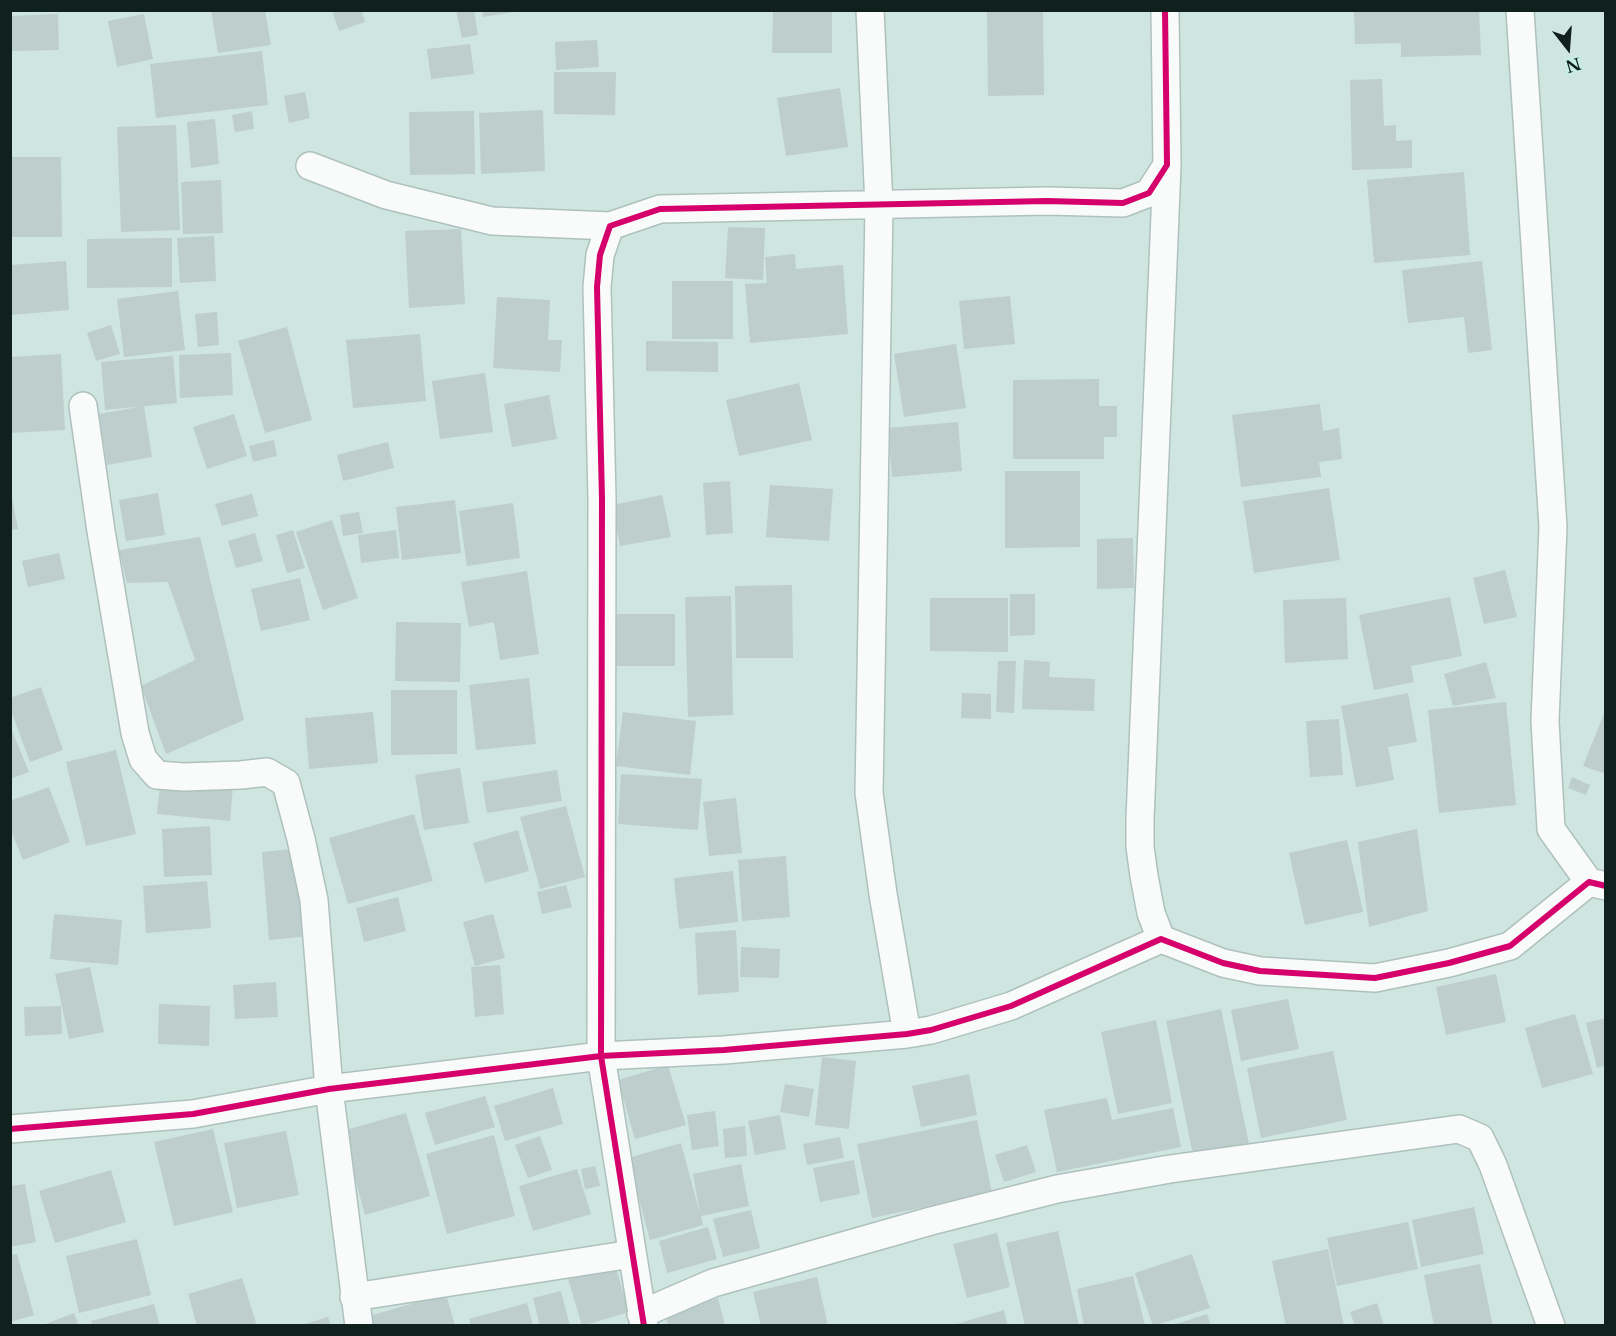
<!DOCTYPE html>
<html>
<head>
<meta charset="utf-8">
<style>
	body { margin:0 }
	#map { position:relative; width:1616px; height:1336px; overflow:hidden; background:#cfe5e0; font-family:"Libre Baskerville",serif }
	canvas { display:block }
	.frame { position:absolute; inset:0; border:12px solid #10201d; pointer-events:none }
	.north { position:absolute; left:1538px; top:18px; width:60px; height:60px; -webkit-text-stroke:4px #c5efe6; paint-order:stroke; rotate:163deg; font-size:16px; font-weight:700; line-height:24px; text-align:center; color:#10201d }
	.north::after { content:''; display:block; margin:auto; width:21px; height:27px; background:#10201d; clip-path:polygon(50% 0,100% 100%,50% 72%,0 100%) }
</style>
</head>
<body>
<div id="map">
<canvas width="1616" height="1336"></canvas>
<div class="frame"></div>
<div class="north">N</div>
</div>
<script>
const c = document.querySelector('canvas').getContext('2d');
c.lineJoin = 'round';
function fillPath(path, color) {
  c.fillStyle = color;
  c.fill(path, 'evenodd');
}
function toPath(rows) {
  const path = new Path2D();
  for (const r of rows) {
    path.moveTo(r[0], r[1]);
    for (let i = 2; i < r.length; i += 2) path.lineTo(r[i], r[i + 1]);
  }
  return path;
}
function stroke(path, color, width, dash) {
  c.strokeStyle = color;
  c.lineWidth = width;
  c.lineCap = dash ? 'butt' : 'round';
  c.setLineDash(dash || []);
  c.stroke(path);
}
const building = toPath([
	[211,10,265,10,271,45,218,53],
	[332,10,361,10,365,22,339,31],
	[456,10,474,10,478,35,462,38],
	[482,10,514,10,514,12,483,17],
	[773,10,832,10,832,53,772,53],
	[987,10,1043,10,1044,95,988,96],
	[1354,10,1479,10,1481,55,1401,57,1401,43,1355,44],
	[58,14,59,50,10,51,10,16],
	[144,14,153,59,117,67,108,21],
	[597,40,599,67,556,70,555,42],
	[470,44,474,74,431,79,427,49],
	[262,51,268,105,156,118,150,64],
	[554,72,616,72,615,115,554,114],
	[1382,79,1384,126,1396,125,1396,141,1412,140,1412,168,1352,170,1350,80],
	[840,88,848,147,786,156,777,98],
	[305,92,310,118,289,123,284,96],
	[543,110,545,171,481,174,479,113],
	[252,111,254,129,235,132,232,115],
	[474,111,475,174,410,175,409,112],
	[215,119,219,164,191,168,187,122],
	[176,125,180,230,121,232,117,127],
	[12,157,61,157,62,237,12,237],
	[1464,172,1470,255,1374,263,1367,180],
	[221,180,223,233,183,234,181,182],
	[728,227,765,228,763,280,725,278],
	[461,229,465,304,409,308,405,231],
	[214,236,216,281,180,283,177,238],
	[172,238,172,287,87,288,87,239],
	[795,254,796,269,843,265,848,334,750,343,745,284,767,283,765,257],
	[66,261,69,310,10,315,10,265],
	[1482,261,1492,350,1468,353,1464,317,1408,323,1402,270],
	[672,281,733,281,733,339,672,339],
	[178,291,185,350,124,357,117,299],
	[1010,296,1015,344,964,349,959,301],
	[497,297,550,300,548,340,562,340,560,372,493,368],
	[217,312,219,345,198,347,195,314],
	[111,325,120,354,96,361,87,333],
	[287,327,312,420,265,433,238,341],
	[420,334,426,401,353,408,346,340],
	[646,341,718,342,718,372,646,371],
	[956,344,966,408,904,417,894,354],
	[231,353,233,395,180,398,179,355],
	[61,354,65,430,10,433,10,357],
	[173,356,177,403,105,410,101,362],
	[485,373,493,432,440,439,432,381],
	[1099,379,1099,406,1117,406,1117,437,1104,437,1104,459,1013,459,1013,380],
	[799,383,812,440,739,456,726,400],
	[549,395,557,439,512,447,504,404],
	[1320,404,1323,431,1339,428,1342,459,1319,462,1321,477,1241,487,1232,415],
	[144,406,152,457,107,465,99,414],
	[234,414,247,456,207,469,193,427],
	[958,422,962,471,892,477,888,428],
	[274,440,277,456,253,462,249,446],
	[388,442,394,468,343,481,337,455],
	[1005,471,1080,471,1080,547,1005,548],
	[730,481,733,533,706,535,703,483],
	[770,485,833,489,829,541,766,537],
	[10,488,18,529,10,530],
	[1329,488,1340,560,1254,573,1243,501],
	[158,493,165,535,126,541,119,500],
	[252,494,258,516,222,526,215,504],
	[662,495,671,537,620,546,612,505],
	[455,500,461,553,402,560,396,507],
	[513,503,520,558,467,566,459,511],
	[359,512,363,533,343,536,340,515],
	[332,520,358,598,323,610,296,532],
	[293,530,305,568,287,573,276,535],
	[396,530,399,558,361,563,358,535],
	[255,533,263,561,236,568,228,541],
	[200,537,244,720,166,754,141,686,195,660,168,582,127,583,119,550],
	[1133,538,1134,588,1097,589,1097,539],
	[59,553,65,579,28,587,22,561],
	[1505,570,1517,617,1484,624,1473,578],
	[527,571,539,654,500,660,494,622,469,627,461,582],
	[300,578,310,620,261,631,251,589],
	[792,585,793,658,736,658,735,586],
	[1010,594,1035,594,1035,635,1010,636],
	[731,596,733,715,688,717,685,597],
	[1450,597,1462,656,1411,666,1414,682,1374,690,1359,615],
	[930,598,1008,598,1008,652,930,651],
	[1346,598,1348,659,1285,663,1283,600],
	[614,614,675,614,675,666,614,666],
	[396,622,461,623,460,682,395,681],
	[1024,660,1050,662,1049,677,1095,679,1094,711,1022,709],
	[998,661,1016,661,1014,713,996,712],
	[1486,662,1496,698,1453,706,1444,674],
	[529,678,536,744,476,750,469,685],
	[41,687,63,750,30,762,10,708,10,698],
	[391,690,457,690,457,754,391,755],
	[962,693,991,694,991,719,961,718],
	[1408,693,1417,742,1388,747,1394,780,1356,787,1341,706],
	[1506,702,1516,805,1439,813,1428,710],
	[1605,711,1606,711,1606,774,1583,766],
	[373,712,378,763,309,769,305,718],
	[623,712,696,721,690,775,616,766],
	[1339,719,1343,775,1310,777,1306,721],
	[10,726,29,772,10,779],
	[116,750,136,834,86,846,66,762],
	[162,767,234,774,230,821,157,814],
	[460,768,469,823,424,830,415,775],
	[557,770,562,801,487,813,482,782],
	[621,774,702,779,698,830,618,824],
	[1572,777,1590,785,1586,795,1568,788],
	[49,787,70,842,23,860,10,828,10,801],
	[736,798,742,853,709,856,703,802],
	[566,806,585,877,540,889,520,817],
	[414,814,433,881,348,904,329,838],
	[210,826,212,875,164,877,162,829],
	[1417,829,1428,911,1369,927,1358,842],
	[518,830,529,871,485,883,473,843],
	[1347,840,1363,912,1305,925,1289,853],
	[313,847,321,935,269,940,262,852],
	[786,856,790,917,742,921,738,860],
	[733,871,738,922,679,929,674,878],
	[207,881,211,928,146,933,143,886],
	[566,885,572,907,542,914,537,892],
	[398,897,406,931,364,942,356,908],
	[54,914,122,920,118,965,50,959],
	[493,914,505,958,475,966,463,922],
	[736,930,739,992,698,995,695,933],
	[741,947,780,949,779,978,740,977],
	[500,965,504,1014,475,1017,471,967],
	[90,967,104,1032,69,1039,55,974],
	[1496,974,1506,1022,1446,1035,1436,987],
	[276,982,278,1017,235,1019,233,985],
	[1288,999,1299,1049,1241,1061,1231,1010],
	[159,1004,210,1006,209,1046,158,1044],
	[61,1006,62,1034,25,1036,24,1007],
	[1221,1009,1250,1149,1194,1160,1166,1021],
	[1575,1014,1593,1074,1542,1088,1525,1028],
	[1606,1018,1606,1065,1597,1068,1586,1023],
	[1156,1020,1172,1103,1118,1114,1101,1032],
	[1333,1051,1347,1120,1261,1138,1247,1068],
	[822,1057,856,1061,849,1129,815,1125],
	[668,1065,686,1125,635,1139,618,1080],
	[969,1074,977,1115,921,1127,912,1086],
	[785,1084,814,1089,809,1117,780,1112],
	[553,1088,563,1124,505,1141,494,1106],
	[485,1096,495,1127,435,1145,425,1113],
	[1107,1098,1112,1120,1173,1108,1181,1147,1057,1172,1044,1110],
	[715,1111,719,1146,692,1150,687,1115],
	[406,1113,430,1196,365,1215,342,1131],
	[780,1115,786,1149,755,1155,748,1121],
	[977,1120,992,1193,872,1218,857,1144],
	[745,1126,747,1156,725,1158,723,1129],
	[213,1129,233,1212,174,1226,154,1142],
	[286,1131,299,1195,237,1208,224,1143],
	[494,1135,515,1216,447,1234,426,1154],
	[540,1136,552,1170,528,1178,515,1145],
	[840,1137,844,1158,807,1165,803,1144],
	[681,1143,700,1214,693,1174,741,1164,749,1206,701,1216,703,1225,650,1240,628,1158],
	[1027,1145,1036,1172,1004,1182,995,1155],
	[854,1160,860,1194,820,1202,813,1168],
	[595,1166,600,1186,585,1189,581,1169],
	[577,1169,591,1214,533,1231,519,1186],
	[111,1170,126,1222,55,1243,39,1191],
	[25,1184,36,1242,10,1247,10,1186],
	[1474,1207,1484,1254,1421,1267,1412,1220],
	[751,1210,760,1248,723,1257,713,1219],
	[1408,1222,1418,1269,1337,1286,1327,1238],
	[708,1227,717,1259,667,1273,659,1241],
	[1058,1231,1079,1326,1025,1326,1006,1243],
	[997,1233,1010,1287,967,1298,953,1244],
	[137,1239,151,1295,79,1313,66,1256],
	[1328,1249,1344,1326,1286,1326,1272,1261],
	[17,1254,34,1315,10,1322,10,1255],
	[1192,1254,1210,1308,1153,1326,1135,1273],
	[614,1261,629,1312,582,1326,567,1275],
	[1480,1264,1493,1326,1434,1326,1424,1275],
	[1133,1276,1145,1326,1084,1326,1077,1289],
	[817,1277,828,1326,761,1326,753,1292],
	[242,1278,257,1326,197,1326,188,1294],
	[561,1291,570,1326,540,1326,533,1298],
	[446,1294,455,1326,372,1326,369,1316],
	[718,1298,725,1326,668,1326,665,1311],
	[527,1303,533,1326,471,1326,469,1319],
	[1377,1303,1384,1326,1355,1326,1350,1312],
	[154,1304,160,1326,92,1326,91,1321],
	[1004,1310,1008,1326,953,1326,953,1325],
	[74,1313,79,1326,43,1326,43,1325],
	[1207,1314,1211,1326,1173,1326,1173,1325],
	[328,1317,331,1326,302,1326,301,1325]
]);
const minor = toPath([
	[870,10,879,206,869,793,883,894,907,1034],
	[1520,10,1553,527,1545,721,1551,829,1589,882],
	[310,166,386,195,492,221,610,226],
	[83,406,101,531,135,733,143,759,157,775,184,777,241,775,267,772,286,783,301,839,314,900,329,1089,359,1326],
	[1161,939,1151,913,1144,876,1140,847,1140,819,1167,166],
	[10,1129,193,1114,329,1089,601,1056,724,1050,907,1034,931,1030,1011,1006,1161,939,1223,963,1260,971,1375,978,1449,963,1510,946,1589,882,1606,886],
	[354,1297,632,1254],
	[641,1314,713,1283,931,1221,1057,1189,1170,1169,1459,1129,1480,1138,1493,1165,1551,1326],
	[644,1326,601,1056,602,499,597,287,600,255,610,226,660,209,1047,201,1123,203,1149,193,1167,165,1165,10]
]);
const cycleway = toPath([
	[10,1129,193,1114,329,1089,601,1056,724,1050,907,1034,931,1030,1011,1006,1161,939,1223,963,1260,971,1375,978,1449,963,1510,946,1589,882,1606,886],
	[644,1326,601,1056,602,499,597,287,600,255,610,226,660,209,1047,201,1123,203,1149,193,1167,165,1165,10]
]);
fillPath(building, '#bdcecd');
stroke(minor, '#afc1bd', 30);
stroke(minor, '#f8fbfa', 27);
stroke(cycleway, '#d6006c', 6);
</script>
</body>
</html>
